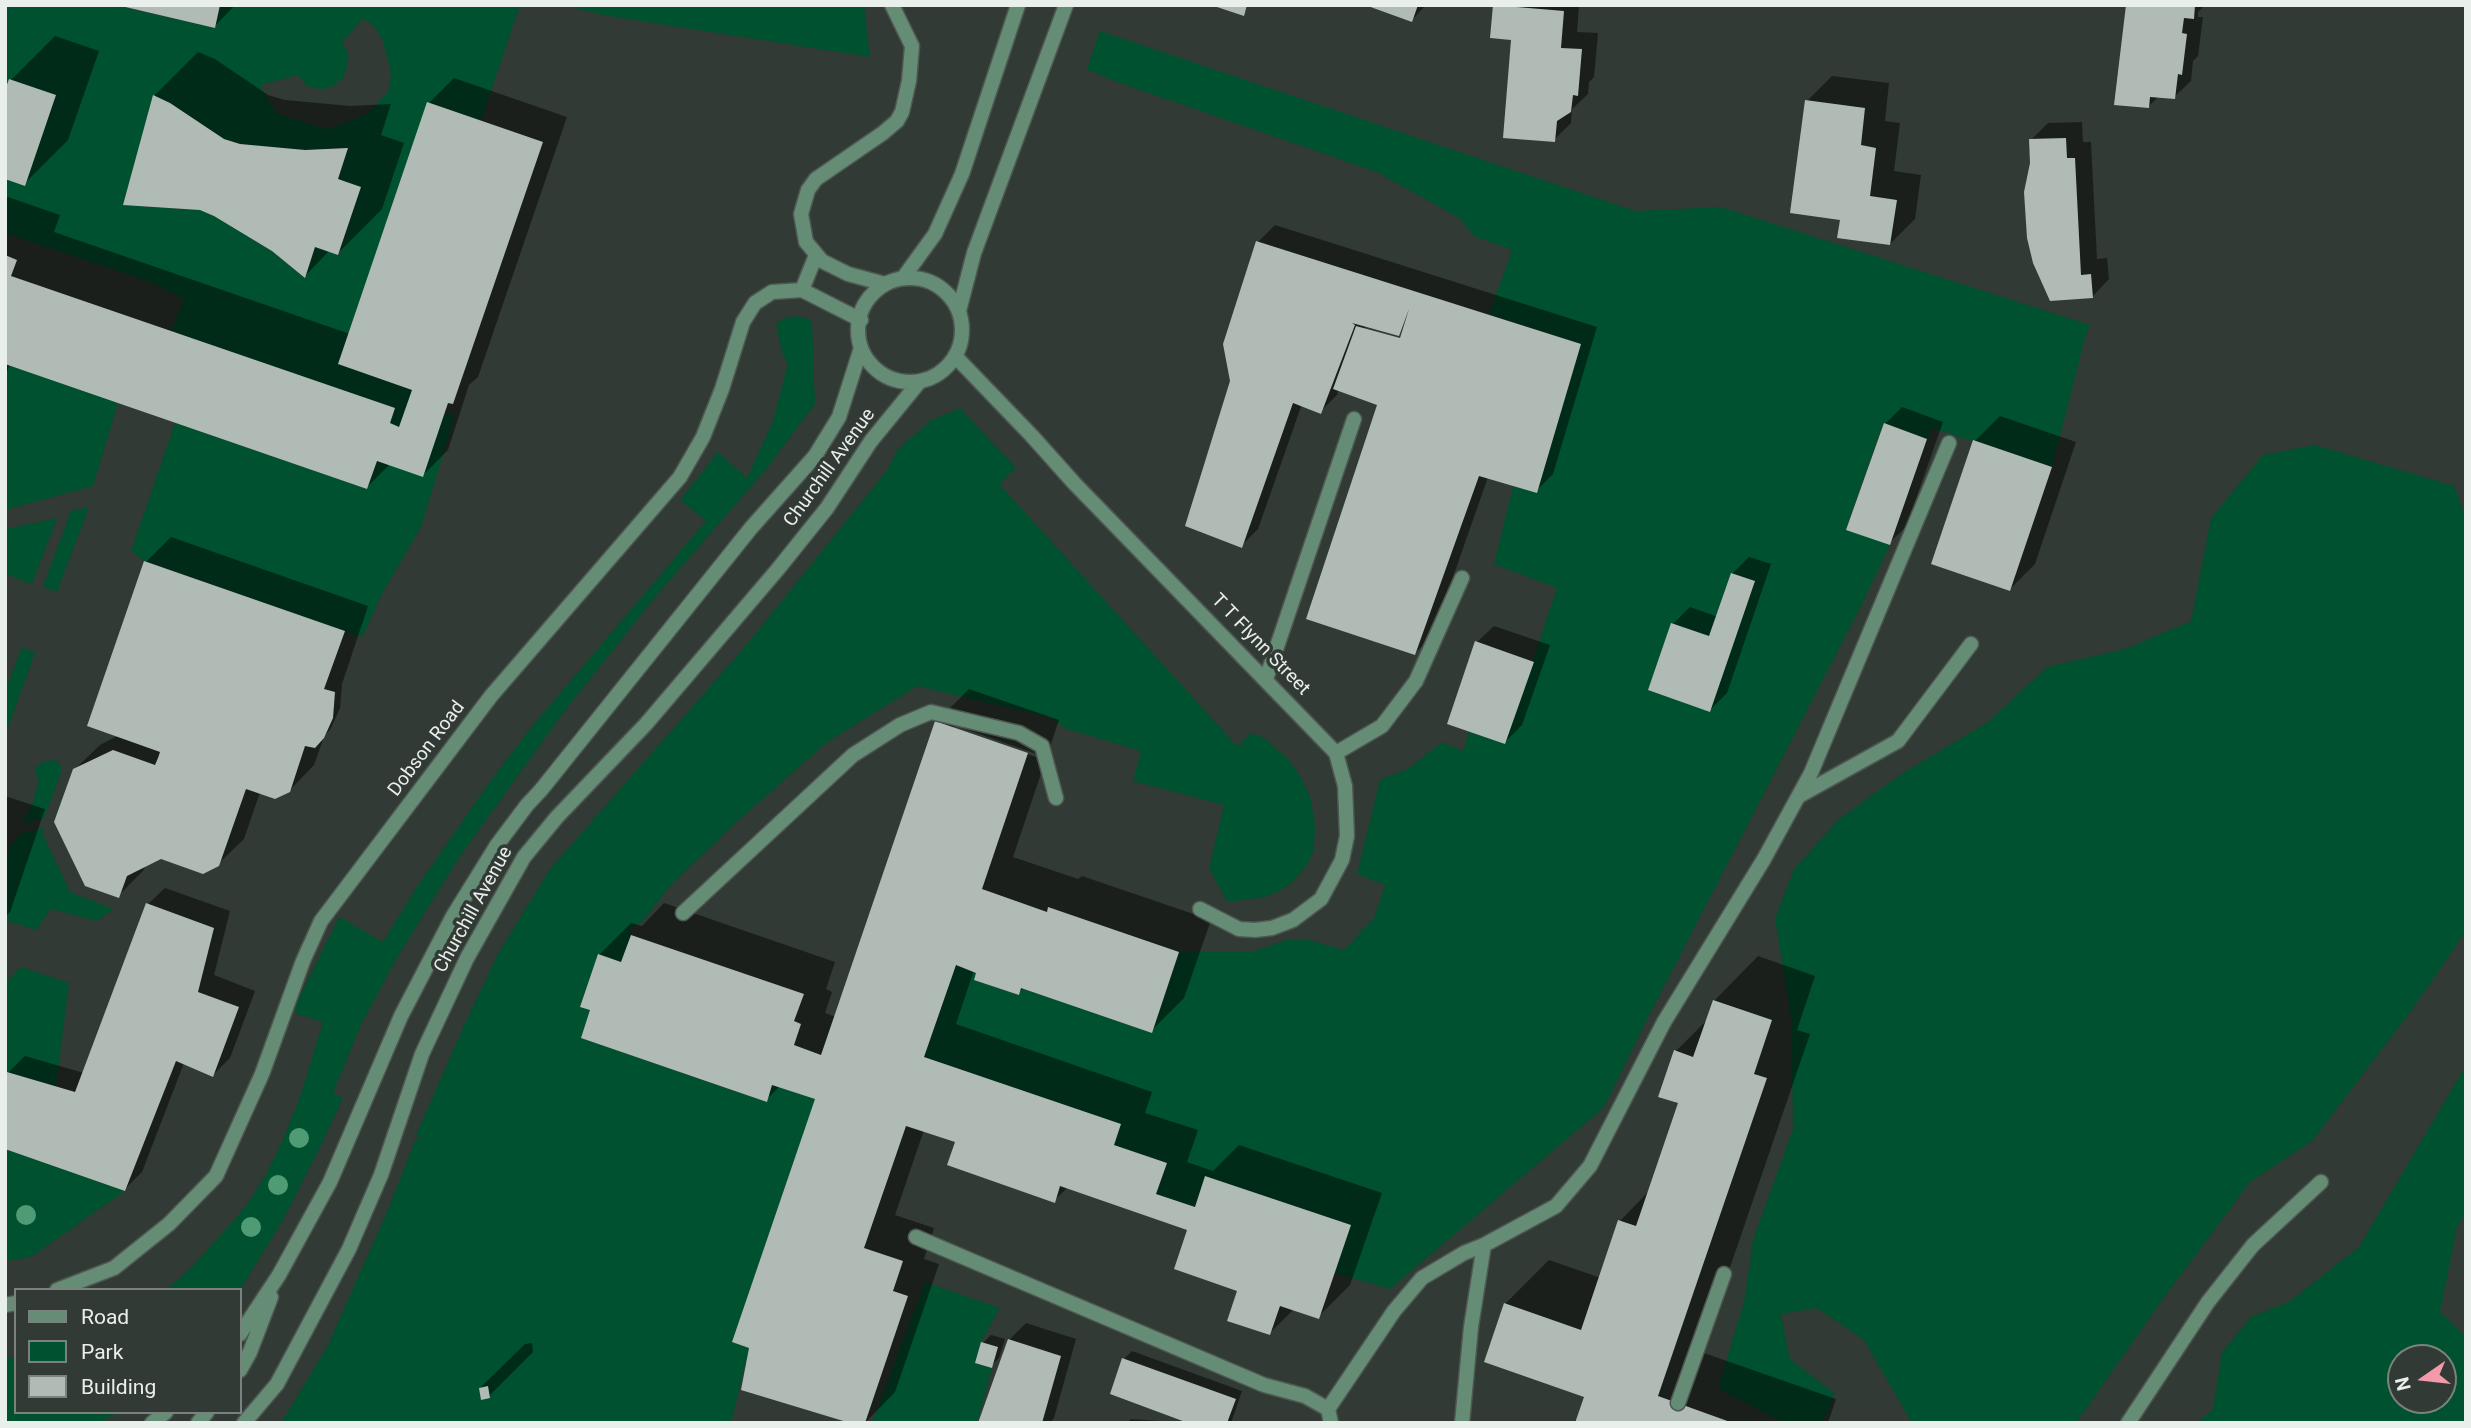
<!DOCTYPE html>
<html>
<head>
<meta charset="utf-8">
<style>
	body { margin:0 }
	#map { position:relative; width:2471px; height:1428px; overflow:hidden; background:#323a35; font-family:Roboto,sans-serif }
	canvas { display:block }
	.frame { position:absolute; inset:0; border:7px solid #e9efeb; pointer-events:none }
	.legend { position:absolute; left:14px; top:1288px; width:228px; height:126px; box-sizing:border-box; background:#323a35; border:2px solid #7b827e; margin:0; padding:9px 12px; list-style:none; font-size:21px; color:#e9efeb }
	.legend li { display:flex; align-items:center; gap:14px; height:35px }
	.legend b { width:35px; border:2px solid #7b827e }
	.north { position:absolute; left:2387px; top:1344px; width:70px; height:70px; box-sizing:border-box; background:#323a35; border:2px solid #7b827e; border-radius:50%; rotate:256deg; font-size:19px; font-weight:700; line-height:28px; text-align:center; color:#e9efeb }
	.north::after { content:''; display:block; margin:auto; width:24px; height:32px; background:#f39aaa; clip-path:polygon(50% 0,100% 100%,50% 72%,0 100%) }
</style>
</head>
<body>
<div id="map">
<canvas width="2471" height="1428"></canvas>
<div class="frame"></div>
<ul class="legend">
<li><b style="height:9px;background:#658c75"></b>Road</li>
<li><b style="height:19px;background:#005130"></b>Park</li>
<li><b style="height:19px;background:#b1bbb5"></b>Building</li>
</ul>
<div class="north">N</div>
</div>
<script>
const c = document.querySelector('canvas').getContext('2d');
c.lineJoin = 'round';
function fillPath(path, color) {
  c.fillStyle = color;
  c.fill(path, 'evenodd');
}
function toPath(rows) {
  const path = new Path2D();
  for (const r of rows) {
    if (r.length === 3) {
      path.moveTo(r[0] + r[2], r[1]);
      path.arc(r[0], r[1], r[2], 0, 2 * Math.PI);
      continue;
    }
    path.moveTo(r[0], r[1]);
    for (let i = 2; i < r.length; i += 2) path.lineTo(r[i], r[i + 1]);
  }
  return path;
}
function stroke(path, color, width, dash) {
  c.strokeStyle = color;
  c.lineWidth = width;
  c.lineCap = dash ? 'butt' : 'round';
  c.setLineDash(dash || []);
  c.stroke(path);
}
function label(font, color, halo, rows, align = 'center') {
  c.font = font + ' Roboto,sans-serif';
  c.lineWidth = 7;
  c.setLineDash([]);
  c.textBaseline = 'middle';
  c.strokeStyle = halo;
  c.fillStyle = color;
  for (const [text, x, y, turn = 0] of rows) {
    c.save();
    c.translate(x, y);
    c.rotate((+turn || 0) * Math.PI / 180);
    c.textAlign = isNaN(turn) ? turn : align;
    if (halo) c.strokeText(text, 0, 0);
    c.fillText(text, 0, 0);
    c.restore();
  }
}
const green = toPath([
	[5,5,112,5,215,28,220,5,520,5,481,121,427,103,338,364,412,390,399,428,390,423,395,409,171,331,184,299,146,280,5,233],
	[363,19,374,26,383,41,391,74,388,92,369,112,344,124,325,129,276,113,260,85,298,75,306,85,312,88,323,89,333,86,344,77,349,56,342,42],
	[153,96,170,103,224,139,240,144,305,150,349,147,338,179,361,187,339,255,315,247,305,278,271,251,216,217,200,210,123,205],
	[565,5,864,5,870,57,603,15],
	[1100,31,1635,211,1721,207,2090,325,2085,338,2052,467,1932,428,1927,439,1883,423,1846,529,1890,545,1859,610,1647,1019,1608,1099,1602,1109,1390,1289,1334,1273,1205,1177,1195,1207,1156,1194,1167,1163,1114,1145,1120,1124,924,1057,956,965,976,973,974,980,1018,995,1021,988,1152,1033,1179,952,1252,952,1289,939,1309,940,1344,950,1374,918,1385,885,1357,874,1380,780,1409,768,1442,742,1463,751,1469,732,1505,744,1557,588,1494,564,1513,486,1537,492,1581,344,1489,314,1512,250,1474,236,1459,218,1377,172,1114,81,1087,69],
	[1731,573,1755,581,1710,711,1648,690,1671,623,1709,636],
	[797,316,812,320,815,404,767,468,656,596,563,713,458,859,398,956,361,1025,333,1093,343,1098,322,1143,283,1220,240,1290,166,1290,193,1266,246,1206,265,1176,282,1142,300,1097,323,1022,297,1014,294,1008,339,917,383,942,416,888,491,780,533,725,706,521,680,500,718,452,747,478,773,421,788,363,783,356,776,324,785,318],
	[5,364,118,403,93,486,5,510],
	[960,408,1016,468,999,484,1237,746,1251,733,1264,738,1288,759,1300,776,1310,796,1315,825,1314,850,1308,863,1293,882,1278,892,1264,897,1227,902,1209,868,1224,805,1133,781,1141,751,1067,729,1050,717,917,686,826,743,731,827,669,887,644,920,629,930,631,935,621,962,598,954,580,1007,590,1010,581,1038,766,1102,772,1085,815,1099,732,1342,749,1348,731,1423,281,1423,328,1345,389,1207,416,1138,426,1141,416,1135,466,1021,499,952,550,869,743,649,888,469,897,450,930,421],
	[444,413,455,415,421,527,384,590,362,637,144,561,131,551,175,423,367,489,377,461],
	[2315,445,2454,486,2466,518,2466,931,2411,1011,2312,1141,2250,1182,2165,1296,2076,1423,1912,1423,1864,1340,1817,1308,1781,1314,1790,1359,1835,1394,1822,1423,1784,1423,1718,1388,1744,1302,1753,1240,1793,1129,1791,1018,1775,918,1794,869,1839,819,1903,773,1988,722,2047,667,2125,649,2191,621,2211,518,2263,455],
	[89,507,57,592,43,587,71,511],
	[57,518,32,584,5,574,5,529],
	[22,647,35,653,6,733,5,691],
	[56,760,61,766,61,773,44,818,22,824,33,803,38,783,35,768,44,761],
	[43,828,44,837,70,892,113,909,97,921,51,909,36,930,5,920,5,862,10,847,20,834],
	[21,967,69,983,56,1086,7,1072,5,1076,5,983],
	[2466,1065,2466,1212,2457,1227,2440,1312,2466,1337,2466,1423,2197,1423,2213,1409,2222,1352,2251,1317,2290,1301,2359,1247],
	[2401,1358,2443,1358,2443,1400,2401,1400],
	[5,1149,125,1191,31,1257,5,1261],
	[925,1282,1000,1308,981,1342,975,1363,992,1368,977,1423,872,1423],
	[16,1356,16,1412,118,1412,99,1423,5,1423,5,1359]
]);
const shadow = toPath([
	[121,5,235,5,215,26],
	[1369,5,1426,5,1412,20],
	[1495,5,1579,5,1577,32,1598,33,1594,77,1589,82,1588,94,1572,109,1571,123,1554,140,1512,39],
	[2127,5,2205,5,2198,12,2198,17,2203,17,2198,56,2193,61,2191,81,2174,97,2159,96,2148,107],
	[55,36,99,51,68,140,24,184,11,80],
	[198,52,215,59,268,95,285,100,350,106,391,104,381,135,404,143,382,209,338,253,330,250,305,276,154,96],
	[1832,76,1889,83,1885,121,1900,123,1894,171,1921,175,1915,219,1890,244,1842,218,1807,101],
	[454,78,567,117,478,377,469,385,448,450,423,475,390,464,367,487,10,364,5,377,5,196,60,215,54,232,350,334,429,103],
	[2082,122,2083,142,2091,142,2097,259,2107,258,2109,279,2093,296,2051,300,2032,163,2031,140,2048,123],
	[1275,225,1597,327,1553,474,1536,491,1488,477,1432,637,1415,653,1379,404,1339,389,1337,395,1320,412,1302,404,1258,529,1241,546,1231,381,1225,345,1258,242],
	[1407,313,1401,340,1364,330,1365,327,1397,334],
	[1902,407,1943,422,1906,527,1889,543,1885,424],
	[2000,416,2076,442,2035,564,2010,589,1975,441],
	[171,537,368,606,342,684,340,708,331,728,324,737,314,765,289,791,260,792,244,839,218,864,161,857,146,865,143,871,118,896,74,770,100,745,119,735,146,562],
	[1749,557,1771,564,1727,693,1710,710,1673,624,1690,607,1718,617,1732,574],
	[1494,626,1550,645,1522,725,1505,742,1477,642],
	[969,689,1059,720,1013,857,1078,879,1082,876,1211,920,1184,998,1151,1031,1024,987,1018,993,974,970,956,1024,1152,1092,1145,1113,1198,1130,1187,1162,1213,1171,1239,1145,1382,1193,1350,1285,1318,1317,1294,1309,1270,1333,1240,1290,1189,1229,1068,1187,1054,1201,957,1141,924,1130,895,1215,934,1228,924,1259,939,1264,895,1392,865,1423,817,1098,780,1086,766,1100,592,1009,599,955,631,923,642,926,664,903,835,962,826,989,832,992,825,1013,836,1017,937,721],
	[953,725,1037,754,1036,757,953,729],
	[5,796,45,809,10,912,5,917],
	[165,888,230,911,214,975,255,991,230,1058,213,1075,184,1063,142,1172,125,1189,8,1073,25,1056,84,1073,148,904],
	[1758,956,1815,976,1797,1030,1810,1034,1701,1352,1836,1399,1828,1423,1577,1423,1586,1395,1505,1304,1549,1260,1601,1278,1620,1221,1649,1191,1680,1102,1676,1051,1708,1019,1714,1001],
	[1026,1323,1076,1339,1054,1418,1050,1423,980,1423,1009,1340],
	[991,1335,1005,1339,999,1358,991,1366,977,1362,983,1343],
	[532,1343,533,1352,489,1396,480,1388,525,1344],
	[1132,1351,1242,1391,1231,1423,1193,1423,1124,1359],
	[1131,1419,1160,1421,1160,1423,1127,1423]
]);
const building = toPath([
	[117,5,220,5,215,28],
	[1211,5,1247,5,1244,16],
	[1365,5,1418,5,1412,22],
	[1493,5,1564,11,1561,48,1582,49,1578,96,1573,95,1571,112,1557,121,1555,142,1503,138,1511,40,1490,38],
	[2126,5,2195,5,2194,19,2184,18,2182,33,2187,34,2182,75,2178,74,2175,99,2150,97,2149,108,2114,105],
	[9,79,56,95,25,186,5,179,5,90],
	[153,95,170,103,224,139,240,144,305,150,348,148,338,179,361,187,338,255,315,247,305,278,272,251,214,216,200,210,123,205],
	[1805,100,1865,108,1861,145,1876,148,1870,196,1897,200,1890,245,1837,238,1840,220,1790,213],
	[427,102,543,142,453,404,448,403,423,477,377,461,367,489,5,364,5,255,17,260,11,276,395,408,390,423,399,427,412,390,338,364],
	[2066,138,2067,158,2075,158,2081,275,2091,274,2093,298,2050,301,2033,263,2027,238,2024,192,2030,163,2029,139],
	[1256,241,1581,344,1537,493,1479,476,1415,655,1306,619,1377,405,1333,389,1356,326,1400,338,1409,309,1399,336,1352,323,1355,325,1321,414,1293,403,1242,548,1185,526,1230,381,1223,344],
	[1884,423,1927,439,1890,545,1846,530],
	[1973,440,2052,467,2010,591,1931,564],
	[144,561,345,631,324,689,335,692,333,718,324,738,315,748,305,746,290,792,275,799,246,789,219,866,203,874,161,859,127,876,119,898,85,886,54,822,73,769,113,750,155,765,158,758,160,752,87,726],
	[1731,573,1755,581,1710,712,1648,690,1671,623,1709,636],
	[1475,641,1534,662,1505,744,1447,724],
	[935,721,1028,753,982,889,1047,912,1048,907,1179,952,1152,1033,1021,988,1019,995,974,980,976,973,956,965,924,1057,1121,1124,1114,1145,1167,1163,1156,1194,1195,1207,1205,1176,1351,1225,1319,1319,1280,1306,1270,1335,1227,1321,1237,1291,1174,1269,1187,1230,1060,1186,1055,1203,947,1165,955,1142,906,1126,864,1248,903,1261,893,1291,908,1296,865,1423,850,1423,741,1390,749,1348,732,1342,815,1099,772,1085,767,1102,581,1038,590,1010,580,1007,598,954,621,962,631,935,804,994,794,1021,801,1024,794,1045,821,1055],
	[146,903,214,928,198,992,239,1007,213,1077,176,1061,125,1191,5,1149,5,1076,7,1072,75,1092],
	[1713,1000,1772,1020,1754,1074,1767,1078,1658,1396,1733,1423,1575,1423,1584,1397,1484,1362,1504,1303,1581,1330,1618,1220,1636,1226,1678,1103,1658,1097,1674,1050,1693,1057],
	[1008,1339,1061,1356,1042,1423,978,1423],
	[981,1342,998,1347,992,1368,975,1363],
	[1122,1358,1236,1399,1227,1423,1188,1423,1110,1394],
	[488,1386,490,1398,481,1400,479,1388]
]);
const service = toPath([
	[885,284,848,274,822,261,806,242,801,214,808,190,816,179,883,133,897,121,902,112,909,81,912,46,892,5],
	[802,290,816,255],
	[1266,679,1354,419],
	[1336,753,1382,726,1416,681,1462,578],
	[1799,796,1898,741,1971,644],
	[683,913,853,755,900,725,931,712,1019,733,1042,746,1056,798],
	[916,1237,1264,1385,1305,1396,1328,1409],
	[57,1290,114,1268,169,1224,216,1176,262,1074,303,961,321,921,491,696,680,477,703,437,722,389,743,322,755,303,772,292,802,290,861,320],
	[5,1305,16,1303],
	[1678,1403,1724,1274],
	[1331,1423,1328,1409,1394,1311,1422,1278,1464,1253,1484,1245,1556,1206,1590,1166,1664,1022,1764,859,1811,773,1949,443],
	[1462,1423,1471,1327,1484,1245],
	[2128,1423,2208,1302,2253,1245,2321,1182]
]);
const minor = toPath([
	[955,356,1032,436,1074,483,1336,753,1345,786,1347,836,1342,860,1321,899,1293,920,1272,928,1255,930,1239,929,1200,909]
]);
const tertiary = toPath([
	[903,278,935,234,962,174,1018,5],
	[910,330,52],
	[959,311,974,253,1066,5],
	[240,1334,279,1275,330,1182,401,1016,453,916,497,845,527,805,541,790,751,528,815,456,839,417,861,348],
	[240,1370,250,1352,271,1297],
	[152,1423,166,1412],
	[198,1423,207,1412],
	[244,1423,277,1384,349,1249,381,1175,422,1054,467,958,524,857,557,817,646,724,778,569,827,508,871,441,920,381]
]);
const trees = [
	[299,1138],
	[278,1185],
	[26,1215],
	[251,1227]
];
const streetNames = [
	["Churchill Avenue",830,468,-54],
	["T T Flynn Street",1260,645,46],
	["Dobson Road",427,749,-53],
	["Churchill Avenue",474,910,-61]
];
fillPath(green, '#005130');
fillPath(shadow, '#0007');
fillPath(building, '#b1bbb5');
stroke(service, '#4f5752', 17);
stroke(minor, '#4f5752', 17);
stroke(tertiary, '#4f5752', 17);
stroke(service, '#658c75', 14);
stroke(minor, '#658c75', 14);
stroke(tertiary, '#658c75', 14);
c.fillStyle = '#4f9b74';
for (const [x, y] of trees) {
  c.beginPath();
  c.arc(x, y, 10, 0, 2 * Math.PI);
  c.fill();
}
label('19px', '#e9efeb', '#323a35', streetNames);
</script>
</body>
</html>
